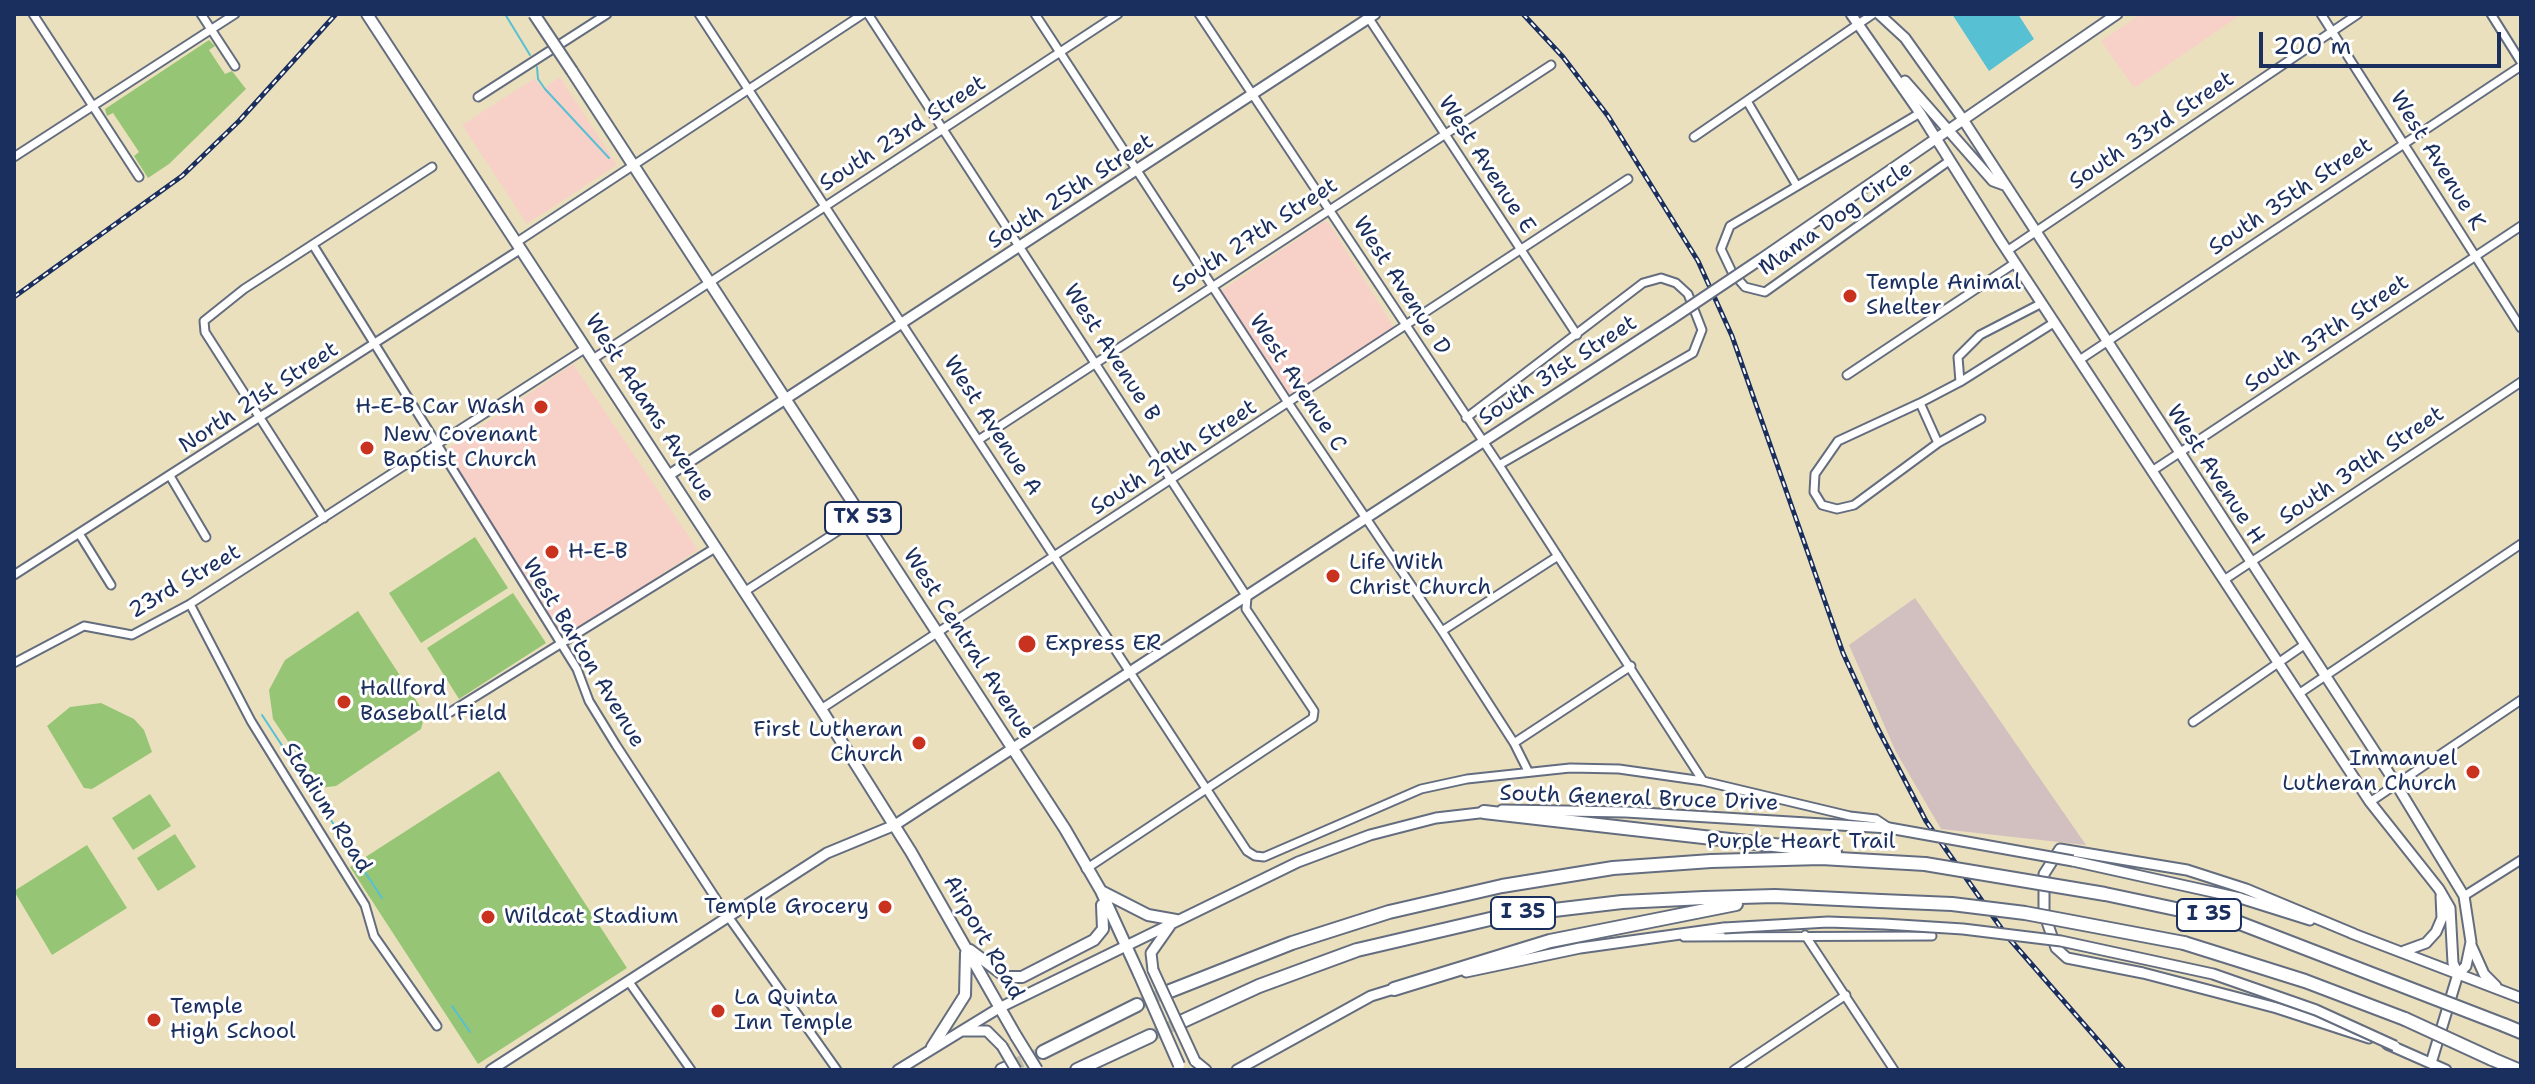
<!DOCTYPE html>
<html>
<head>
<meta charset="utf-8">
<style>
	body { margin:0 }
	#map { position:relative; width:2535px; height:1084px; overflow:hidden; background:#ebe0bd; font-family:"Shantell Sans",sans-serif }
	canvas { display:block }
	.frame { position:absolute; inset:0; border:16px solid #1b2f5e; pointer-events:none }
	.scale { position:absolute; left:2259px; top:32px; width:242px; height:36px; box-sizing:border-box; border:4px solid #1b2f5e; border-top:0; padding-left:10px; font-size:24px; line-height:28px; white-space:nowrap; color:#1b2f5e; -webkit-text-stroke:6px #fff; paint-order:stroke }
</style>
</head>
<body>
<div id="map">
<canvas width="2535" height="1084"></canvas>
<div class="frame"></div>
<div class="scale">200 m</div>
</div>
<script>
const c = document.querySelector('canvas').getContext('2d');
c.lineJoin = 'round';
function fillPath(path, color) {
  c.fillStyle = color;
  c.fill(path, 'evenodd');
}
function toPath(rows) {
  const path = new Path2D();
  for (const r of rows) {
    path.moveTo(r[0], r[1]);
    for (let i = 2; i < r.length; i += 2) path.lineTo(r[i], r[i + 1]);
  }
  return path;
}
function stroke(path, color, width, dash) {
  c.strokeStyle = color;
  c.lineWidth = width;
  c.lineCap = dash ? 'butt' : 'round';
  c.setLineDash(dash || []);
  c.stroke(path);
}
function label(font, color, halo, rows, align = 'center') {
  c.font = font + ' "Shantell Sans",sans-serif';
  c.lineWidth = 6;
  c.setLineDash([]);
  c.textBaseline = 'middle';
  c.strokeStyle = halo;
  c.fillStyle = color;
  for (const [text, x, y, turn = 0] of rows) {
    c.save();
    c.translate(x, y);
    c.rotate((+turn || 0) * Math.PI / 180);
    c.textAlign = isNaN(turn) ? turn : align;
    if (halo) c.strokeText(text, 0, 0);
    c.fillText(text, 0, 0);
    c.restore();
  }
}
const built = toPath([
	[2141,14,2242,14,2134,88,2101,41],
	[560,77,617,165,527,224,462,125,535,78,543,89],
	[1324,221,1329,223,1395,329,1294,394,1288,393,1221,291],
	[573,364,698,550,564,639,443,452]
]);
const industrial = toPath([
	[1915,598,2086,845,1941,829,1896,752,1849,645]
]);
const green = toPath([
	[209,40,215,46,209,50,225,74,232,71,246,89,169,164,148,178,134,156,139,152,113,113,107,116,105,109],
	[475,537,508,588,421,643,389,593],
	[513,593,546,643,459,699,427,648],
	[358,611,425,714,421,729,336,786,319,788,273,719,269,690,285,660],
	[101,703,134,719,144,730,152,752,92,789,84,788,47,726,70,707],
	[499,771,627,968,478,1064,350,867],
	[150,794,171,826,133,850,112,818],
	[175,834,196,867,158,891,137,858],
	[87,845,127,908,52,955,14,891]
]);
const water = toPath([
	[1952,14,2018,14,2034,39,1989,71]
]);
const stream = toPath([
	[505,14,530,55],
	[537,67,538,79,545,89,609,158],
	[262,715,382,898],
	[452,1006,470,1032]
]);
const highwayTunnel = toPath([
	[1137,1005,1170,991],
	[1150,1036,1183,1021],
	[1011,1066,1043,1052]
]);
const street = toPath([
	[33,14,139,177],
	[201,14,235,66],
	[699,14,1247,851,1255,856,1264,857,1421,789,1467,779,1570,768,1619,769,1703,781,1850,816,1876,819,1888,827],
	[868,14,1247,597,1246,609,1314,711,1313,718,1086,869],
	[1035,14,1289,404,1442,631,1514,743,1528,771],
	[1199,14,1499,465,1703,781],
	[1366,14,1577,335],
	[2321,14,2521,328],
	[2491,14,2521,62],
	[478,97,607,14],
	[1747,101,1797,186],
	[1920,113,1730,226,1721,249,1732,272,1745,287,1765,292,1949,161],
	[1694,137,1873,14],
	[14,157,235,14],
	[517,242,863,14],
	[313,245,577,669,589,701,616,745,720,905,837,1070],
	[2007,251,2358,14],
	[593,359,1118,14],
	[2081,359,2521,66],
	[1847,375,2015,263],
	[1960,382,2055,322],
	[1920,403,1838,441,1815,474,1814,492,1822,505,1837,509,1854,505,1938,443,1981,419],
	[1466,418,1643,283,1661,278,1676,283,1688,294,1702,330,1693,353,1499,465],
	[980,439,1551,65],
	[1938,443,1920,403,1960,382,1958,357,1980,335,2042,303],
	[2152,471,2521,226],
	[170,476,206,537],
	[324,518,205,332,204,321,244,289,432,167],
	[80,535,111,585],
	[14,575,521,249],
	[2224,580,2521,382],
	[744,592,861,516],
	[190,604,251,721,365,905,374,936,437,1026],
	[1442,631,1558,556],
	[14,663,84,626,132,635,190,604,586,348],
	[2300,693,2521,544],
	[821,709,1628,179],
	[444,716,715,548],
	[2193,722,2304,645],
	[1514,743,1631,666],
	[2370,802,2521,700],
	[2464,896,2521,860],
	[1805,935,1894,1070],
	[1684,937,1932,936],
	[629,982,691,1070],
	[1734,1070,1846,995]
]);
const secondary = toPath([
	[1851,14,1920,113,2000,240,2370,802,2439,889,2450,908,2453,963,2458,974],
	[1879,14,1905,38,1962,118,2396,784,2464,896,2471,942,2466,966,2458,974,2431,1063],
	[1905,81,1993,181,2004,185],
	[1761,259,2117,14],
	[669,475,1375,14],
	[1502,810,1626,812,1889,828],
	[2073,861,2240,898,2310,920],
	[2351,933,2521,998],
	[2354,934,2246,889,2187,870,2060,849,2044,874,2044,913,2056,948,2067,958,2143,973,2277,1008,2369,1038],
	[2471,945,2484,974,2496,986],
	[2404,951,2426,943,2436,932,2442,918,2441,896],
	[1153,970,1151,953,1170,926],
	[1466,972,1580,948,1724,928],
	[964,1031,987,1031,1002,1046],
	[2387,1044,2446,1070],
	[1195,1061,1206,1070],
	[491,1070,827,853,895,825,1670,320],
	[898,1070,999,1008,1298,862,1370,835,1436,818,1488,812],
	[1237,1070,1371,996,1397,988]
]);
const primary = toPath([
	[367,14,821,709,911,852,1016,1036],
	[572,71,1065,829,1101,891,1139,974],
	[1101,891,1148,915,1176,920],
	[970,950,1006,977,1022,977,1094,940,1103,929,1102,905],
	[932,1047,965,995,966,953]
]);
const highway = toPath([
	[1484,812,1835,852],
	[2184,943,2305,981,2405,1019],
	[1394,989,1550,941,1736,904],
	[1170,991,1292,943,1389,912,1502,886,1613,868,1711,861,1821,858,1925,864],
	[1183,1021,1259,986,1357,950,1503,916,1622,902,1704,898,1775,896,1881,901],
	[2504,1025,2521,1032],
	[1043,1052,1137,1005],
	[2492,1059,2518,1070],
	[1002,1070,1011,1066],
	[1077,1070,1150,1036]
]);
const rail = toPath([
	[1523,14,1563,57,1608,116,1698,261,1732,336,1843,653,1877,727,1926,821,2006,935,2124,1070],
	[14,297,182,176,239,121,336,14]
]);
const secondaryBridge = toPath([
	[1670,320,1761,259],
	[1889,828,2073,861],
	[1724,928,1828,922,1884,924,1963,929,2061,941,2213,974,2316,1010,2395,1046],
	[1153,970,1195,1061],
	[1002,1046,1016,1070]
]);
const primaryBridge = toPath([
	[534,14,572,71],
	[1139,974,1179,1065],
	[1016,1036,1037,1070]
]);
const highwayBridge = toPath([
	[1925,864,2105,894,2237,922,2504,1025],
	[1881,901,1952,904,2025,913,2184,943],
	[2405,1019,2492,1059]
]);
const markers = [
	[1850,296,8,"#c8321e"],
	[541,407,8,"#c8321e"],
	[367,448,8,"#c8321e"],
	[552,552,8,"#c8321e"],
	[1333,576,8,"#c8321e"],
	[1027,644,10,"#c8321e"],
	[344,702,8,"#c8321e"],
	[919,743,8,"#c8321e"],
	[2473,772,8,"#c8321e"],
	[885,907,8,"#c8321e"],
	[488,917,8,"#c8321e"],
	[718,1011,8,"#c8321e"],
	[154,1020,8,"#c8321e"]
];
const shields = [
	[863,518,76],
	[1523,913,64],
	[2209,915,64]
];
const shieldNames = [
	["TX 53",863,518],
	["I 35",1523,913],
	["I 35",2209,915]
];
const streetNames = [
	["South 33rd Street",2152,131,-34],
	["South 23rd Street",903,134,-33],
	["West Avenue K",2437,161,58],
	["West Avenue E",1486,165,57],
	["South 25th Street",1071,192,-33],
	["South 35th Street",2291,197,-34],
	["Mama Dog Circle",1836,219,-35],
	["South 27th Street",1255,236,-33],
	["West Avenue D",1401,286,57],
	["South 37th Street",2327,334,-34],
	["West Avenue B",1111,353,57],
	["South 31st Street",1558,371,-33],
	["West Avenue C",1297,383,57],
	["North 21st Street",259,398,-33],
	["West Adams Avenue",649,408,57],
	["West Avenue A",992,426,57],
	["South 29th Street",1174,458,-33],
	["South 39th Street",2362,466,-34],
	["West Avenue H",2215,475,57],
	["23rd Street",185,582,-30],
	["West Central Avenue",968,644,57],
	["West Barton Avenue",583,653,59],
	["South General Bruce Drive",1639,799,2],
	["Stadium Road",326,808,58],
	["Purple Heart Trail",1801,842],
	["Airport Road",983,938,60]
];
const poiNames = [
	["Temple Animal",1866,283],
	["Shelter",1866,308],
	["H-E-B Car Wash",525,407,"right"],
	["New Covenant",383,435],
	["Baptist Church",383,460],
	["H-E-B",568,552],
	["Life With",1349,563],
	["Christ Church",1349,588],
	["Express ER",1045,644],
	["Hallford",360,689],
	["Baseball Field",360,714],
	["First Lutheran",903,730,"right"],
	["Church",903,755,"right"],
	["Immanuel",2457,759,"right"],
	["Lutheran Church",2457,784,"right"],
	["Temple Grocery",869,907,"right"],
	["Wildcat Stadium",504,917],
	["La Quinta",734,998],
	["Inn Temple",734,1023],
	["Temple",170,1007],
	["High School",170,1032]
];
fillPath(built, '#f7d1c8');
fillPath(industrial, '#d2bfc0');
fillPath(green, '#96c675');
fillPath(water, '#57c0d3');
stroke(stream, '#57c0d3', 2);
stroke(highwayTunnel, '#c1bdaa', 12, [12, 6]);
stroke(street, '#646d7f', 11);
stroke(secondary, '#646d7f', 13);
stroke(primary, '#646d7f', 14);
stroke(highway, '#646d7f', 16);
stroke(street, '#fff', 7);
stroke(secondary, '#fff', 9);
stroke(primary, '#fff', 10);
stroke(highway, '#fff', 12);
stroke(rail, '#1b2f5e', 5);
stroke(rail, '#fff', 2, [6]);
stroke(secondaryBridge, '#646d7f', 13, []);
stroke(primaryBridge, '#646d7f', 14, []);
stroke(highwayBridge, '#646d7f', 16, []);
stroke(secondaryBridge, '#fff', 9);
stroke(primaryBridge, '#fff', 10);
stroke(highwayBridge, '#fff', 12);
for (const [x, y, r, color] of markers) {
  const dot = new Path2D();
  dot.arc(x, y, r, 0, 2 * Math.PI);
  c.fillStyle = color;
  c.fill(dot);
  stroke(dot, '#fff', 3);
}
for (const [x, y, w] of shields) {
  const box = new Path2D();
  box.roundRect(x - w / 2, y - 16, w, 32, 6);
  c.fillStyle = '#fff';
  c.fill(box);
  stroke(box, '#1b2f5e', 2);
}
label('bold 20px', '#1b2f5e', null, shieldNames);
label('22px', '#1b2f5e', '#fff', streetNames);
label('22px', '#1b2f5e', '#fff', poiNames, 'left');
</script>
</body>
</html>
